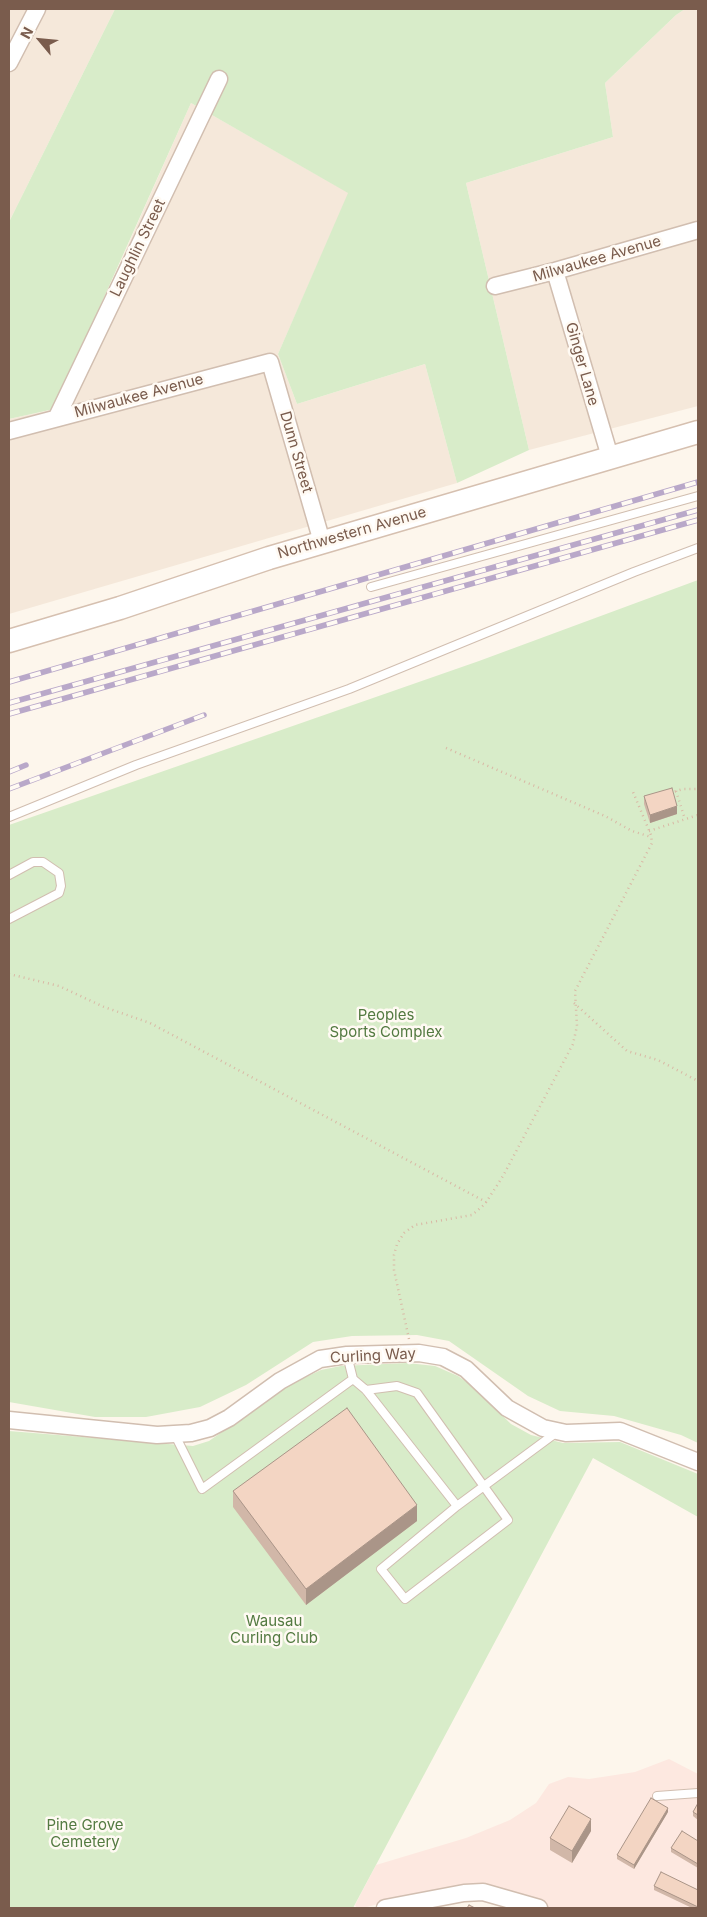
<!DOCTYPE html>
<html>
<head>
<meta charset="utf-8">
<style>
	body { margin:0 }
	#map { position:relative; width:707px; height:1917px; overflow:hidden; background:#fdf6ec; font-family:Inter,sans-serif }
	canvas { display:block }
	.frame { position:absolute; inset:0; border:10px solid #7a5c4d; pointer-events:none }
	.north { position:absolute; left:15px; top:15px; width:50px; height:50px; -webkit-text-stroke:4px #fffaf3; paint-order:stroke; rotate:298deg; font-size:14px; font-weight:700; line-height:20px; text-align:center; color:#7a5c4d }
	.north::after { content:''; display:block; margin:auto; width:18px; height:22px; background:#7a5c4d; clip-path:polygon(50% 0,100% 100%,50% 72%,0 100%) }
</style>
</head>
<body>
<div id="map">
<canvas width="707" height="1917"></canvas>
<div class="frame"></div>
<div class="north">N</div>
</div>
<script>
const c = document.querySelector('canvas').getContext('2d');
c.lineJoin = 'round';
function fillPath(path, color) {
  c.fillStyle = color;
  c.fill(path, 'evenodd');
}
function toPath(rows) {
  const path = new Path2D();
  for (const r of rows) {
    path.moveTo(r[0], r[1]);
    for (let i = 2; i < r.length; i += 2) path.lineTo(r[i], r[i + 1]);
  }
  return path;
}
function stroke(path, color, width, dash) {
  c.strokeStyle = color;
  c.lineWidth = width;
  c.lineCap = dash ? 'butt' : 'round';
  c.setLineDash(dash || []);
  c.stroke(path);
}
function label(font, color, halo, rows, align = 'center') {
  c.font = font + ' Inter,sans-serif';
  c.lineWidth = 5;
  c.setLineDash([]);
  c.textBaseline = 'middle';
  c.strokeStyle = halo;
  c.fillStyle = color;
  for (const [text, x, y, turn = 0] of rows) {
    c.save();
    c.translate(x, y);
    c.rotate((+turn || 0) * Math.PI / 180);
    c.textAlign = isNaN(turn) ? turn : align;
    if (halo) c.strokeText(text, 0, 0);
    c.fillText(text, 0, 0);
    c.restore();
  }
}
const residential = toPath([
	[9,9,115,9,9,222],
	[685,9,698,9,698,406,529,450,466,183,613,137,605,83,676,15],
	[191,103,349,193,278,354,297,404,425,364,457,483,9,614,9,419,55,409]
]);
const commercial = toPath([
	[669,1759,698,1774,698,1908,549,1908,506,1892,386,1902,363,1908,357,1908,355,1905,376,1865,466,1838,510,1820,536,1803,549,1784,568,1777,589,1779,635,1772]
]);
const green = toPath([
	[115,9,685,9,676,15,605,83,613,137,466,183,529,450,457,483,425,364,297,404,278,354,348,193,191,103,54,409,9,419,9,222],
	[698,580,698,1443,681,1435,614,1416,560,1411,528,1396,449,1341,417,1335,352,1336,313,1342,246,1385,200,1407,146,1417,95,1417,9,1402,9,825,479,661],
	[407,1363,435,1366,458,1376,472,1386,511,1424,531,1435,563,1443,620,1442,698,1474,698,1517,593,1458,353,1908,9,1908,9,1431,193,1446,209,1441,291,1384,321,1370,341,1366]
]);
const path = toPath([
	[446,748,605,816,632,831,651,837],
	[676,791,685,819],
	[670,793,683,789,698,789],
	[649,831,698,815],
	[9,974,59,986,104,1007,150,1023,486,1202],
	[574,1003,627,1051,658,1060,698,1081],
	[409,1339,394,1270,394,1255,397,1244,404,1233,415,1225,472,1215,485,1204,503,1176,573,1044,577,1026,575,991,652,843,651,835,633,792]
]);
const lane = toPath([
	[371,587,698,496],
	[9,817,136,765,349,689,634,572,698,548],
	[9,875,33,862,43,862,59,873,61,886,59,893,9,919],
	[347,1355,353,1379,366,1390,457,1506,557,1432],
	[366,1390,397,1386,417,1393,508,1520,405,1599,381,1569,457,1506],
	[175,1435,202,1489,353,1379],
	[657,1796,698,1793]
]);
const street = toPath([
	[9,63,37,9],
	[555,271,610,457],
	[495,286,555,271,698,230],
	[57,417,219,79],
	[9,431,270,362,322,542],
	[9,1420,157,1435,191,1433,210,1428,229,1418,280,1381,320,1359,347,1355,419,1353,443,1357,466,1369,507,1408,543,1428,566,1433,620,1431,698,1462],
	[385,1908,464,1893,483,1892,539,1908]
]);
const secondary = toPath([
	[9,641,120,608,269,558,698,432]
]);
const rail = toPath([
	[9,682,698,482],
	[9,703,698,510],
	[9,714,698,520],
	[9,772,26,765],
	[9,789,204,715]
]);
const wall = toPath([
	[644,796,677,814,650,823,644,804],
	[233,1491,417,1521,306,1605,233,1507],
	[698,1803,698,1820,693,1816,693,1812],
	[668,1812,634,1869,617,1859,617,1855],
	[591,1831,572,1863,550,1850,550,1838],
	[698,1841,698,1868,671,1852,671,1848],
	[654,1886,698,1890,698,1908,692,1908,654,1890]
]);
const shadedWall = toPath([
	[677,806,677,814,650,823,650,815],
	[417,1505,417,1521,306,1605,306,1589],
	[668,1808,668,1812,634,1869,634,1865],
	[591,1819,591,1831,572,1863,572,1851]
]);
const building = toPath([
	[672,788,677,806,650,815,644,796,672,788],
	[347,1408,417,1505,306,1589,233,1491,347,1408],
	[651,1798,668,1808,634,1865,617,1855,651,1798],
	[698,1803,698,1815,693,1812,698,1803],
	[569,1806,591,1819,572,1851,550,1838,569,1806],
	[682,1831,698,1841,698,1864,671,1848,682,1831],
	[661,1872,698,1890,698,1907,654,1886,661,1872],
	[469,1905,475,1908,467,1908,469,1905]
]);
const streetNames = [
	["Laughlin Street",138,248,-64],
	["Milwaukee Avenue",597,259,-16],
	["Ginger Lane",582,364,74],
	["Milwaukee Avenue",139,396,-15],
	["Dunn Street",296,452,74],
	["Northwestern Avenue",352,533,-16],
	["Curling Way",373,1356,-3]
];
const parkNames = [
	["Peoples",386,1015],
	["Sports Complex",386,1032],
	["Wausau",274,1621],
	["Curling Club",274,1638],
	["Pine Grove",85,1825],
	["Cemetery",85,1842]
];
fillPath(residential, '#f5e8da');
fillPath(commercial, '#fde8e0');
fillPath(green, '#d8ecc9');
stroke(lane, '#d1beb0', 10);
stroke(street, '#d1beb0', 19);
stroke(secondary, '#d6c0b0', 25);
stroke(path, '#d9b8a5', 2.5, [1, 4]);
stroke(lane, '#fff', 8);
stroke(street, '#fff', 16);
stroke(secondary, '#fff', 22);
stroke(rail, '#b9a8c9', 5.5);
stroke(rail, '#fffaf3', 4, [11]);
fillPath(wall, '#d1b7a8');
fillPath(shadedWall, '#aa9588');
fillPath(building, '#f3d5c3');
stroke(building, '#aa9588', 1);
label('15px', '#7a5c4d', '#fffaf3', streetNames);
label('15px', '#537a41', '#fffaf3', parkNames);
</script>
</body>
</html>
